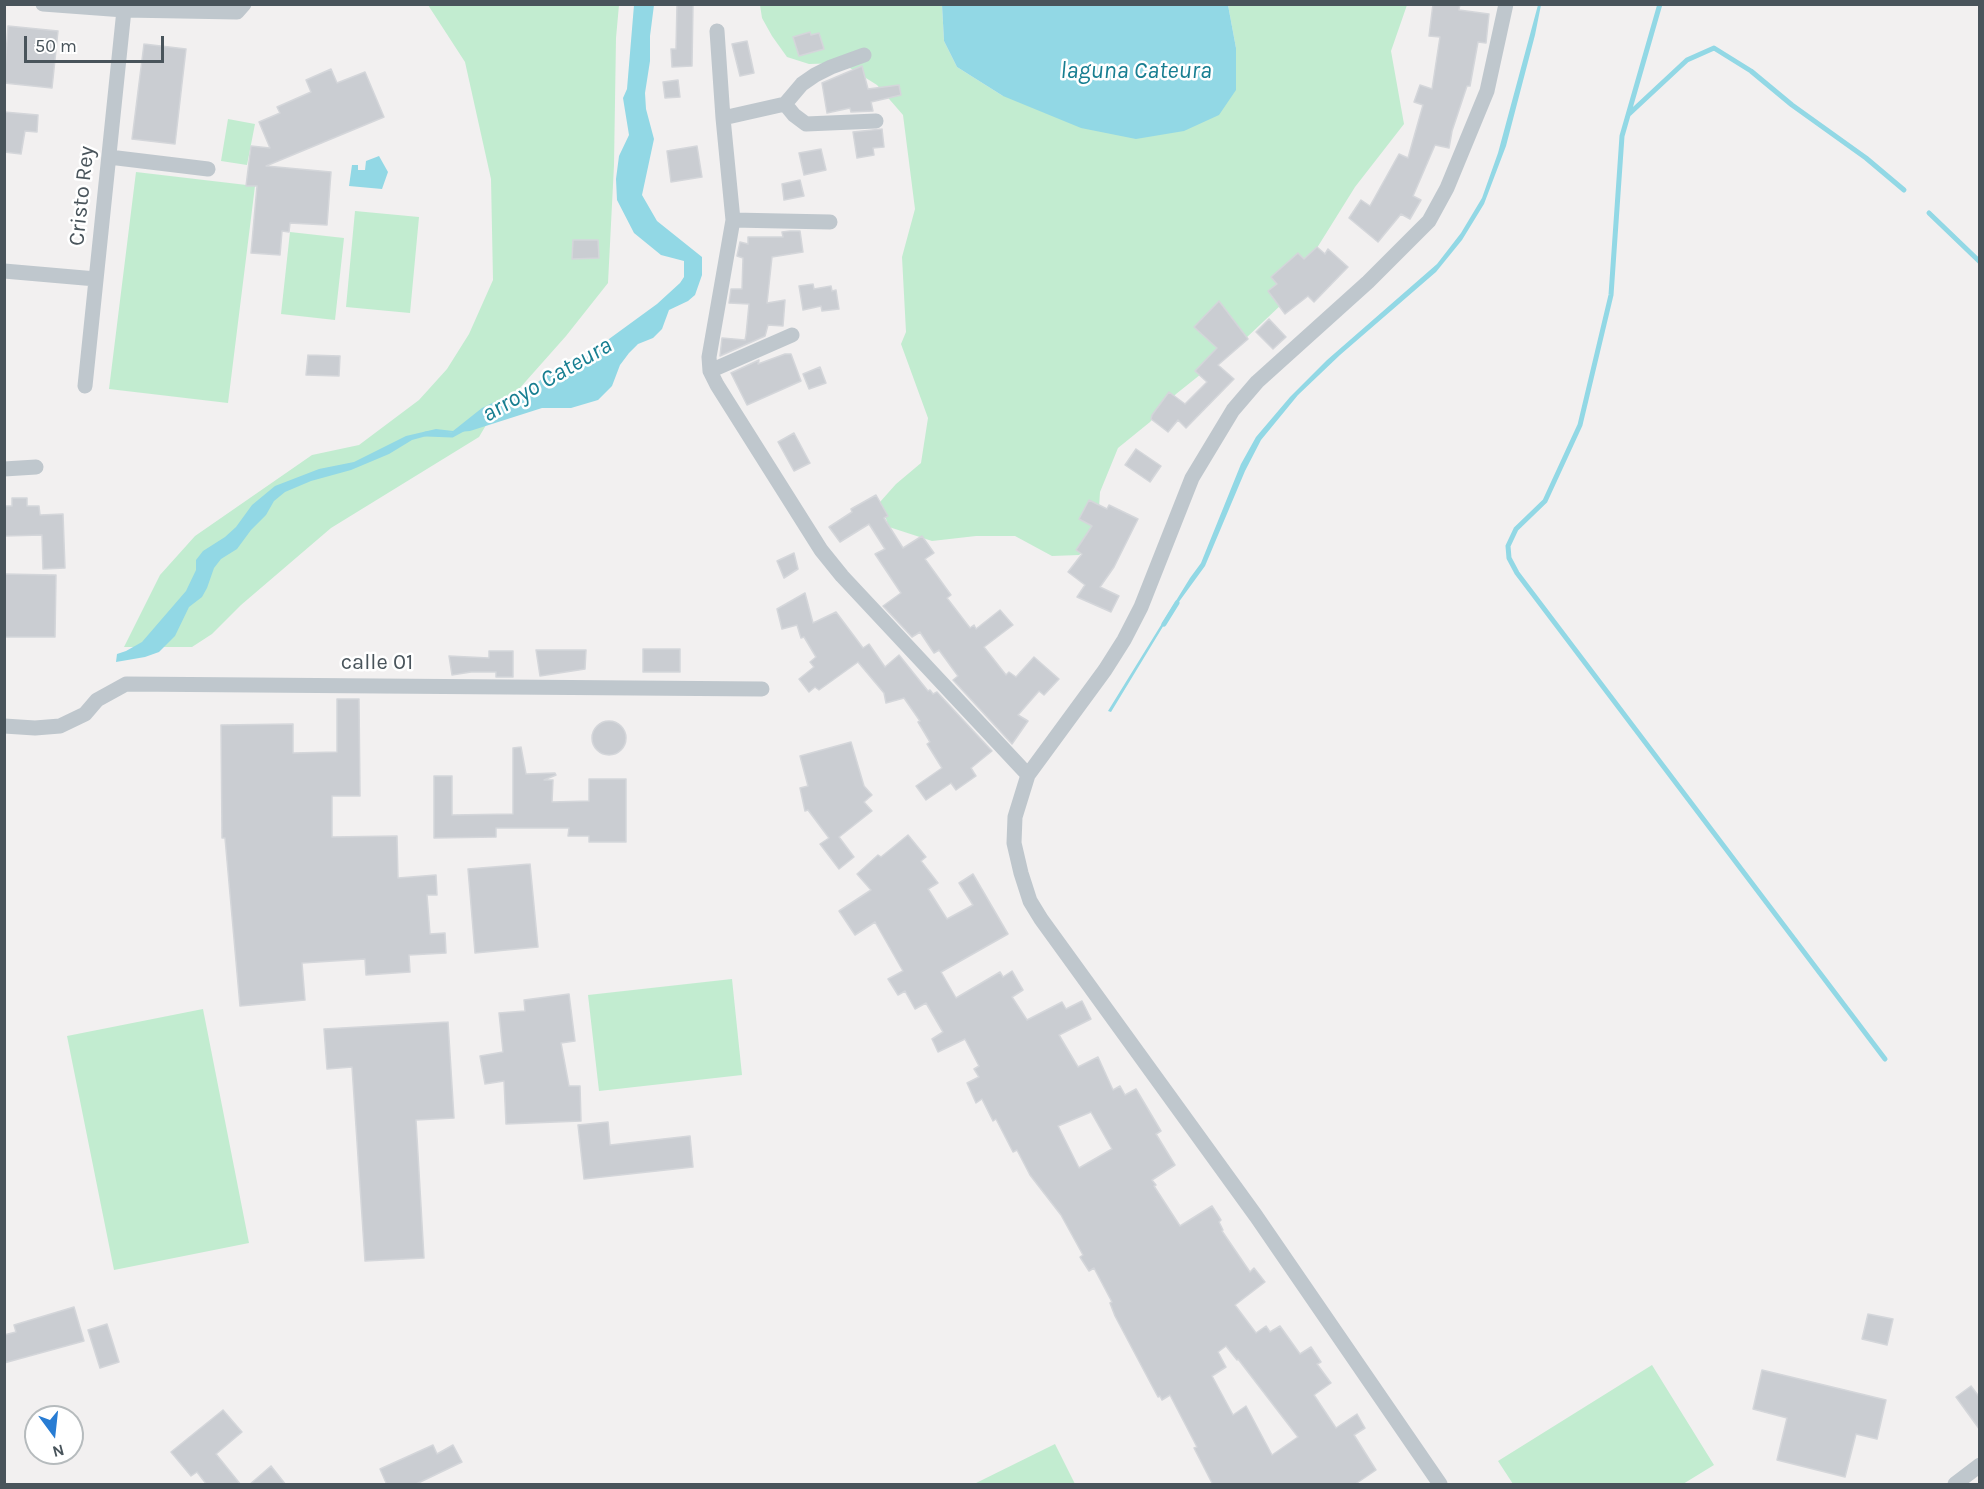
<!DOCTYPE html>
<html>
<head>
<meta charset="utf-8">
<style>
	body { margin:0 }
	#map { position:relative; width:1984px; height:1489px; overflow:hidden; background:#f2f0f0; font-family:Karla,sans-serif }
	canvas { display:block }
	.frame { position:absolute; inset:0; border:6px solid #49545b; pointer-events:none }
	.north { position:absolute; left:24px; top:1405px; width:60px; height:60px; box-sizing:border-box; background:#fff; border:2px solid #b6bbbd; border-radius:50%; rotate:165deg; font-size:16px; font-weight:700; line-height:24px; text-align:center; color:#49545b }
	.north::after { content:''; display:block; margin:auto; width:21px; height:27px; background:#287cd3; clip-path:polygon(50% 0,100% 100%,50% 72%,0 100%) }
	.scale { position:absolute; left:24px; top:36px; width:140px; height:27px; box-sizing:border-box; border:3px solid #49545b; border-top:0; padding-left:8px; font-size:18px; line-height:21px; white-space:nowrap; color:#49545b; -webkit-text-stroke:4px #fff; paint-order:stroke }
</style>
</head>
<body>
<div id="map">
<canvas width="1984" height="1489"></canvas>
<div class="frame"></div>
<div class="north">N</div>
<div class="scale">50 m</div>
</div>
<script>
const c = document.querySelector('canvas').getContext('2d');
c.lineJoin = 'round';
function fillPath(path, color) {
  c.fillStyle = color;
  c.fill(path, 'evenodd');
}
function toPath(rows) {
  const path = new Path2D();
  for (const r of rows) {
    if (r.length === 3) {
      path.moveTo(r[0] + r[2], r[1]);
      path.arc(r[0], r[1], r[2], 0, 2 * Math.PI);
      continue;
    }
    path.moveTo(r[0], r[1]);
    for (let i = 2; i < r.length; i += 2) path.lineTo(r[i], r[i + 1]);
  }
  return path;
}
function stroke(path, color, width, dash) {
  c.strokeStyle = color;
  c.lineWidth = width;
  c.lineCap = dash ? 'butt' : 'round';
  c.setLineDash(dash || []);
  c.stroke(path);
}
function label(font, color, halo, rows, align = 'center') {
  c.font = font + ' Karla,sans-serif';
  c.lineWidth = 5;
  c.setLineDash([]);
  c.textBaseline = 'middle';
  c.strokeStyle = halo;
  c.fillStyle = color;
  for (const [text, x, y, turn = 0] of rows) {
    c.save();
    c.translate(x, y);
    c.rotate((+turn || 0) * Math.PI / 180);
    c.textAlign = isNaN(turn) ? turn : align;
    if (halo) c.strokeText(text, 0, 0);
    c.fillText(text, 0, 0);
    c.restore();
  }
}
const green = toPath([
	[428,5,619,5,616,38,614,165,608,283,566,336,511,398,492,415,479,437,331,528,241,605,212,634,192,647,124,647,160,575,195,536,312,455,359,445,419,400,447,369,469,334,493,280,491,179,465,62],
	[760,5,942,5,944,41,957,67,1003,96,1236,48,1228,5,1407,5,1391,51,1404,124,1355,187,1282,304,1245,339,1176,394,1150,422,1118,448,1100,492,1097,540,1079,555,1052,556,1015,536,976,536,932,541,889,527,880,502,896,484,921,463,928,418,901,344,906,332,902,257,915,209,903,115,877,85,842,63,809,64,787,57,772,36,762,18],
	[228,119,255,124,247,165,221,161],
	[136,172,255,186,228,403,109,389],
	[355,211,419,217,410,313,346,307],
	[290,232,344,238,335,320,281,314],
	[732,979,742,1075,599,1091,588,995],
	[203,1009,249,1243,114,1270,67,1036],
	[1652,1365,1714,1465,1683,1484,1513,1484,1498,1461],
	[1055,1444,1075,1484,974,1484]
]);
const water = toPath([
	[634,5,654,5,650,36,650,61,645,93,646,109,654,139,642,195,657,221,702,257,702,275,695,295,688,301,669,310,662,329,653,338,638,344,629,353,620,365,612,386,598,400,571,408,542,408,470,431,434,434,412,440,389,454,351,470,311,481,285,492,274,501,266,515,251,530,237,549,221,559,214,568,207,588,202,597,189,607,175,636,159,652,145,657,116,662,117,654,126,651,142,642,186,591,196,570,196,560,203,551,225,537,236,527,252,505,275,486,319,469,354,462,406,436,436,429,453,431,482,408,515,392,524,394,545,376,598,351,609,339,657,304,680,283,684,277,684,261,661,255,634,233,617,200,616,179,619,156,629,135,623,98,627,89],
	[942,5,1228,5,1236,48,1236,90,1219,115,1184,131,1136,139,1081,128,1003,96,957,67,944,41],
	[1538,5,1541,5,1535,35,1506,146,1484,204,1462,240,1436,272,1340,355,1298,395,1261,440,1245,471,1205,566,1173,610,1111,712,1108,711,1190,578,1201,563,1241,464,1256,437,1290,397,1327,360,1437,264,1461,233,1482,198,1498,153],
	[379,156,388,172,382,189,349,186,352,165,358,165,358,170,365,170,366,161]
]);
const stream = toPath([
	[1660,4,1622,136,1611,295,1580,425,1545,501,1516,529,1508,546,1509,558,1517,573,1885,1059],
	[1629,114,1687,60,1714,48,1751,71,1792,105,1866,158,1904,190],
	[1929,213,1980,262],
	[426,434,452,435,463,429],
	[1164,624,1177,603]
]);
const building = toPath([
	[677,4,693,4,692,66,672,67,671,49,676,49,677,4],
	[1433,4,1460,4,1459,10,1489,14,1486,43,1478,42,1470,86,1467,86,1452,131,1449,148,1435,145,1413,196,1421,200,1410,219,1401,214,1378,242,1349,218,1361,200,1370,206,1399,154,1408,158,1423,105,1414,102,1420,85,1432,89,1440,37,1429,36,1433,4],
	[8,26,58,31,52,88,4,83,8,26],
	[810,32,811,35,819,33,824,49,799,56,793,37,810,32],
	[747,41,754,73,740,76,732,44,747,41],
	[144,44,186,49,175,144,132,139,144,44],
	[862,66,868,89,899,85,901,95,871,102,873,111,851,112,850,108,827,113,822,83,862,66],
	[331,69,337,83,365,72,384,117,266,166,331,172,327,225,290,223,289,232,282,231,280,255,251,253,257,186,246,186,251,146,270,148,259,122,280,113,277,107,311,92,306,80,331,69],
	[678,80,680,97,665,98,663,82,678,80],
	[4,112,38,115,37,132,25,131,21,154,4,152,4,112],
	[882,129,884,147,873,148,874,155,857,158,853,132,882,129],
	[697,146,702,177,671,182,667,151,697,146],
	[821,149,826,170,804,175,799,153,821,149],
	[800,180,804,196,784,200,782,184,800,180],
	[790,231,800,231,803,252,772,257,767,303,785,300,783,326,768,325,765,336,720,356,722,338,745,340,746,335,749,304,729,303,731,289,742,289,743,258,737,256,740,242,748,244,748,237,783,237,782,232,790,231],
	[573,240,598,240,599,258,572,259,573,240],
	[1317,247,1325,254,1328,249,1348,267,1314,302,1308,296,1285,314,1268,291,1277,284,1271,277,1298,253,1304,259,1317,247],
	[813,284,814,289,831,286,832,291,836,290,839,309,822,311,821,306,803,310,799,286,813,284],
	[1219,301,1248,339,1218,365,1234,379,1186,428,1178,420,1168,432,1151,419,1152,415,1169,392,1185,404,1207,382,1195,371,1217,348,1194,327,1219,301],
	[1269,319,1286,337,1273,349,1256,332,1269,319],
	[785,354,791,354,801,381,747,405,731,373,759,360,758,364,785,354],
	[308,355,340,356,339,376,306,375,308,355],
	[820,367,826,383,809,389,803,374,820,367],
	[794,433,810,463,794,471,778,442,794,433],
	[1136,449,1161,466,1150,482,1125,465,1136,449],
	[876,495,888,516,884,518,903,548,922,536,934,553,925,559,951,595,947,598,970,628,974,625,976,629,1000,610,1013,625,984,647,1006,675,1009,672,1016,677,1034,657,1059,679,1044,695,1039,691,1018,715,1028,721,1012,744,953,680,958,676,939,650,934,653,920,632,912,637,883,606,901,593,875,554,885,549,869,524,840,542,829,527,852,512,851,509,876,495],
	[12,498,27,498,27,506,39,506,40,515,63,514,65,568,43,569,42,535,4,536,4,506,12,506,12,498],
	[1089,500,1107,509,1109,505,1138,519,1114,567,1100,587,1119,596,1111,612,1077,597,1085,585,1068,572,1082,554,1076,550,1092,526,1079,519,1089,500],
	[794,553,798,569,784,578,777,561,794,553],
	[4,574,56,575,55,637,4,637,4,574],
	[805,593,813,623,836,612,863,648,869,644,885,667,899,655,928,691,930,690,933,694,937,692,992,751,971,768,976,776,956,790,951,783,926,800,916,786,942,768,927,744,930,742,918,722,920,721,904,698,886,703,884,693,858,662,819,690,815,687,809,692,799,679,814,667,810,662,816,657,804,637,801,638,797,625,782,629,777,609,805,593],
	[643,649,680,649,680,672,643,672,643,649],
	[536,650,586,650,585,669,540,676,536,650],
	[489,651,513,651,513,677,496,677,496,672,471,672,452,675,449,656,489,658,489,651],
	[337,699,359,699,360,796,332,796,332,837,397,836,398,878,436,875,437,895,427,895,430,934,445,933,446,953,409,955,410,972,366,975,365,959,302,963,305,1000,240,1006,225,838,222,838,221,725,293,724,293,753,337,752,337,699],
	[609,738,17],
	[851,742,864,786,872,795,864,802,872,811,839,837,854,857,839,869,820,844,829,838,808,810,805,811,800,788,808,786,800,756,851,742],
	[521,747,526,774,555,773,556,775,544,780,553,780,552,802,589,801,589,779,626,779,626,842,589,842,589,836,568,836,569,828,496,828,496,837,434,838,434,776,452,776,452,815,513,814,513,748,521,747],
	[908,835,926,857,921,861,938,883,928,889,947,919,973,905,959,883,973,874,1008,934,941,972,956,998,1000,972,1003,977,1012,971,1023,990,1012,997,1027,1020,1062,1002,1066,1009,1082,1001,1091,1019,1059,1035,1078,1067,1098,1057,1113,1090,1120,1086,1125,1095,1136,1089,1161,1131,1156,1134,1175,1165,1152,1180,1156,1185,1154,1186,1180,1226,1212,1206,1221,1220,1219,1222,1223,1230,1222,1231,1250,1272,1254,1268,1265,1282,1235,1305,1256,1333,1266,1326,1270,1332,1280,1326,1300,1354,1311,1347,1321,1362,1317,1364,1331,1383,1314,1395,1336,1428,1357,1414,1365,1428,1354,1435,1376,1470,1354,1485,1213,1485,1194,1448,1197,1447,1170,1395,1162,1400,1160,1396,1158,1397,1115,1316,1110,1303,1112,1302,1094,1268,1089,1271,1080,1257,1083,1255,1061,1215,1030,1175,1017,1150,1013,1152,996,1119,993,1121,982,1099,976,1103,967,1083,979,1077,974,1069,979,1066,965,1039,938,1052,932,1039,943,1032,926,1003,915,1009,905,991,898,995,888,979,903,971,875,922,855,935,839,911,871,890,857,874,878,855,881,857,908,835],
	[1091,1112,1112,1149,1079,1168,1058,1126,1091,1112],
	[1226,1346,1237,1360,1238,1359,1298,1437,1272,1455,1246,1406,1233,1415,1212,1376,1226,1367,1218,1352,1226,1346],
	[530,864,538,947,475,953,468,869,530,864],
	[569,994,575,1041,561,1043,569,1086,580,1086,581,1121,506,1124,504,1081,485,1084,480,1056,503,1052,499,1013,525,1011,524,1000,569,994],
	[448,1022,454,1118,416,1120,424,1258,365,1261,352,1067,327,1069,324,1029,448,1022],
	[608,1122,610,1145,690,1136,693,1167,584,1179,578,1125,608,1122],
	[74,1307,84,1341,4,1363,4,1335,16,1332,14,1325,74,1307],
	[1868,1314,1893,1319,1887,1345,1862,1339,1868,1314],
	[107,1324,119,1362,100,1368,88,1330,107,1324],
	[1762,1370,1886,1400,1877,1439,1856,1434,1845,1477,1777,1460,1787,1418,1753,1409,1762,1370],
	[1971,1386,1980,1398,1980,1430,1956,1397,1971,1386],
	[223,1410,242,1432,216,1454,241,1485,207,1485,197,1472,191,1476,171,1452,223,1410],
	[433,1445,437,1454,453,1445,462,1462,414,1485,387,1485,380,1469,433,1445],
	[271,1466,286,1485,249,1485,271,1466]
]);
const minor = toPath([
	[43,4,124,10,237,12,244,4],
	[717,31,723,118,733,220,709,357,710,371,717,385,821,550,842,576,1028,775],
	[785,104,802,84,815,75,831,67,864,55],
	[723,118,785,104,794,115,806,124,876,121],
	[109,157,208,169],
	[733,220,830,222],
	[4,271,96,279],
	[710,371,792,335],
	[85,386,124,10],
	[4,469,36,467],
	[4,726,35,728,60,726,85,714,97,700,126,684,762,689],
	[1440,1484,1256,1216,1041,919,1030,901,1021,873,1014,843,1015,817,1028,775,1105,670,1124,640,1141,607,1192,478,1233,410,1257,382,1368,282,1429,221,1447,188,1487,91,1506,4],
	[1955,1484,1980,1465]
]);
const streetNames = [
	["Cristo Rey",82,196,-84],
	["calle 01",377,663]
];
const waterNames = [
	["laguna Cateura",1136,71],
	["arroyo Cateura",547,380,-30]
];
fillPath(green, '#c2ecd0');
fillPath(water, '#92d8e5');
stroke(stream, '#92d8e5', 5);
fillPath(building, '#cacdd2');
stroke(building, '#d4d6da', 1.5);
stroke(minor, '#bfc7cd', 15);
label('22px', '#49545b', '#fff', streetNames);
label('italic 24px', '#177e91', '#fff', waterNames);
</script>
</body>
</html>
